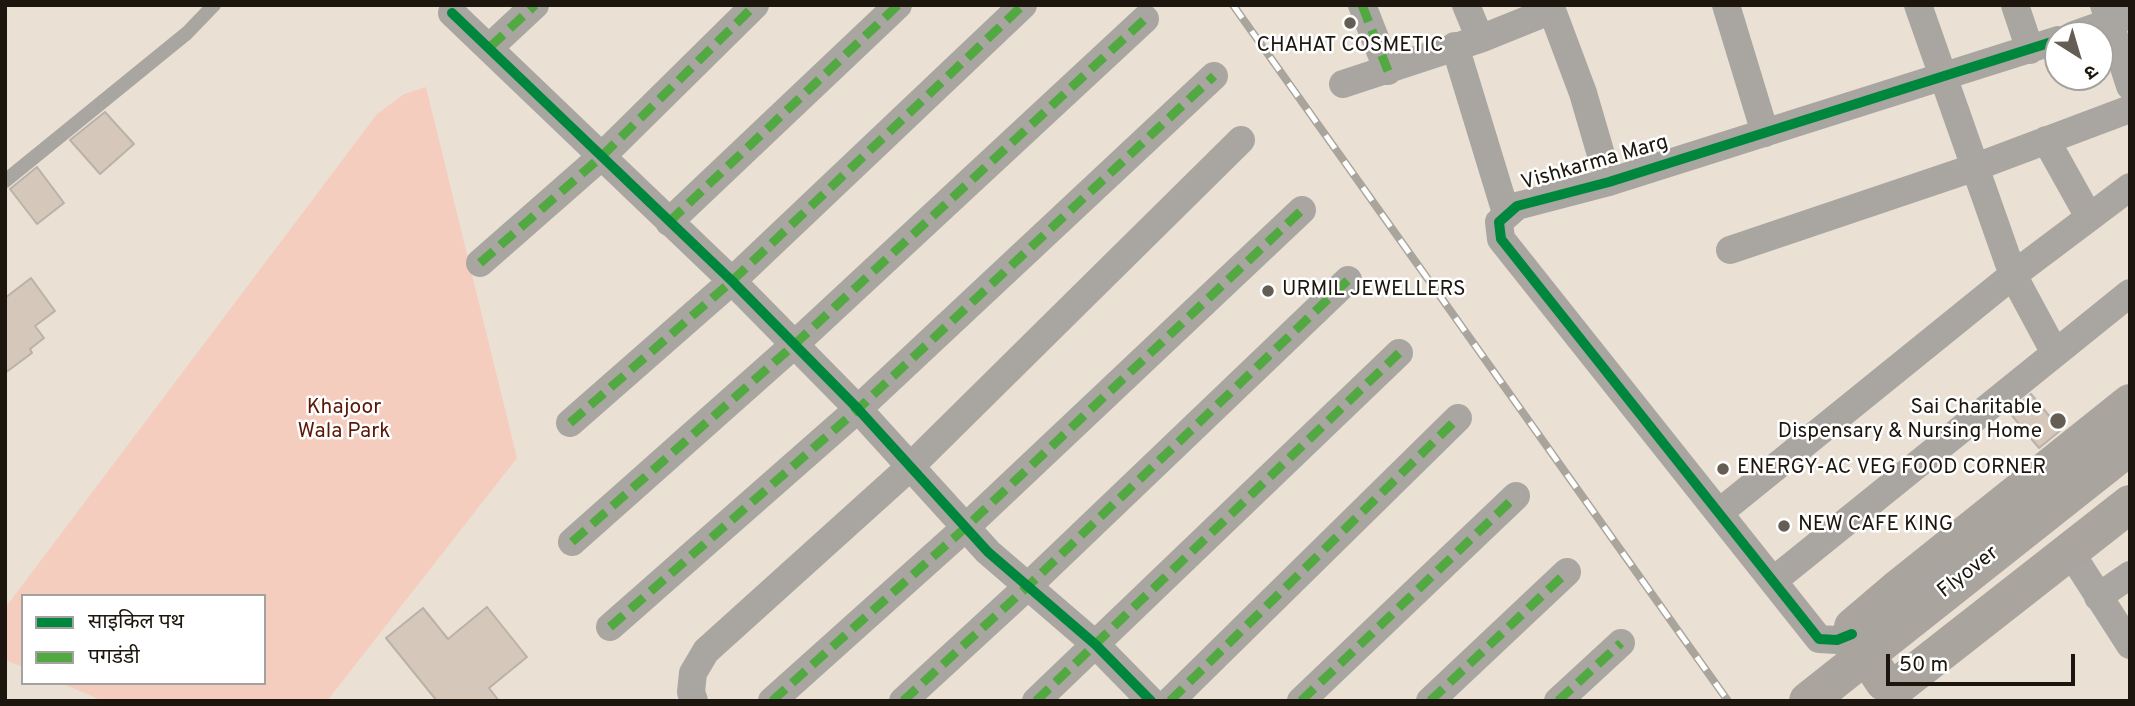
<!DOCTYPE html>
<html>
<head>
<meta charset="utf-8">
<style>
	body { margin:0 }
	#map { position:relative; width:2135px; height:706px; overflow:hidden; background:#eae1d4; font-family:Overpass,"Noto Sans Devanagari",sans-serif }
	canvas { display:block }
	.frame { position:absolute; inset:0; border:7px solid #1c160e; pointer-events:none }
	.legend { position:absolute; left:21px; top:594px; width:245px; height:91px; box-sizing:border-box; background:#fff; border:2px solid #a4a29f; margin:0; padding:9px 12px; list-style:none; font-size:21px; color:#1c160e }
	.legend li { display:flex; align-items:center; gap:14px; height:35px }
	.legend b { width:35px; border:2px solid #a4a29f }
	.north { position:absolute; left:2044px; top:21px; width:70px; height:70px; box-sizing:border-box; background:#fff; border:2px solid #a4a29f; border-radius:50%; rotate:143deg; font-size:19px; font-weight:700; line-height:28px; text-align:center; color:#1c160e }
	.north::after { content:''; display:block; margin:auto; width:24px; height:32px; background:#645d53; clip-path:polygon(50% 0,100% 100%,50% 72%,0 100%) }
	.scale { position:absolute; left:1886px; top:654px; width:189px; height:32px; box-sizing:border-box; border:4px solid #1c160e; border-top:0; padding-left:9px; font-size:21px; line-height:24px; white-space:nowrap; color:#1c160e; -webkit-text-stroke:5px #fff; paint-order:stroke }
</style>
</head>
<body>
<div id="map">
<canvas width="2135" height="706"></canvas>
<div class="frame"></div>
<ul class="legend">
<li><b style="height:9px;background:#00873e"></b>साइकिल पथ</li>
<li><b style="height:9px;background:#52a941"></b>पगडंडी</li>
</ul>
<div class="north">उ</div>
<div class="scale">50 m</div>
</div>
<script>
const c = document.querySelector('canvas').getContext('2d');
c.lineJoin = 'round';
function fillPath(path, color) {
  c.fillStyle = color;
  c.fill(path, 'evenodd');
}
function toPath(rows) {
  const path = new Path2D();
  for (const r of rows) {
    path.moveTo(r[0], r[1]);
    for (let i = 2; i < r.length; i += 2) path.lineTo(r[i], r[i + 1]);
  }
  return path;
}
function stroke(path, color, width, dash) {
  c.strokeStyle = color;
  c.lineWidth = width;
  c.lineCap = dash ? 'butt' : 'round';
  c.setLineDash(dash || []);
  c.stroke(path);
}
function label(font, color, halo, rows, align = 'center') {
  c.font = font + ' Overpass,sans-serif';
  c.lineWidth = 5;
  c.setLineDash([]);
  c.textBaseline = 'middle';
  c.strokeStyle = halo;
  c.fillStyle = color;
  for (const [text, x, y, turn = 0] of rows) {
    c.save();
    c.translate(x, y);
    c.rotate((+turn || 0) * Math.PI / 180);
    c.textAlign = isNaN(turn) ? turn : align;
    if (halo) c.strokeText(text, 0, 0);
    c.fillText(text, 0, 0);
    c.restore();
  }
}
const green = toPath([
	[426,87,517,458,327,701,103,701,61,683,264,683,264,596,23,596,23,667,5,660,5,608,377,114,404,94]
]);
const building = toPath([
	[105,112,134,144,100,174,70,140,105,112],
	[37,167,64,203,37,224,10,189,37,167],
	[31,278,55,311,35,326,44,338,30,349,32,353,5,373,5,298,31,278],
	[2031,394,2061,430,2039,448,2009,412,2031,394],
	[487,607,527,657,489,688,499,701,437,701,386,638,423,608,448,639,487,607]
]);
const lane = toPath([
	[5,181,187,33,214,5]
]);
const street = toPath([
	[1362,5,1388,71],
	[1466,5,1480,39],
	[1550,5,1583,93,1609,182],
	[1726,5,1765,133],
	[1918,5,2013,275,2055,353],
	[2015,5,2030,50],
	[2104,5,2130,86],
	[452,13,732,281,858,409,988,552,1096,645,1151,701],
	[2074,35,2130,15],
	[1455,46,1506,213],
	[490,47,535,5],
	[1343,84,1480,39,1552,10],
	[2046,140,2089,217],
	[669,222,898,5],
	[1730,250,1973,168,2130,109],
	[480,263,602,156,755,5],
	[570,423,732,281,1023,5],
	[1720,512,2013,275,2130,187],
	[572,542,795,344,1145,19],
	[2069,550,2130,645],
	[1773,581,2130,293],
	[2098,597,2130,575],
	[610,627,858,409,1214,76],
	[1852,634,1837,640,1819,639,1501,239,1499,222,1517,206,1609,182,2058,40],
	[694,701,691,692,693,673,706,651,910,467,1241,140],
	[772,701,965,528,1302,210],
	[903,701,1027,587,1348,280],
	[1036,701,1399,353],
	[1170,701,1458,418],
	[1301,701,1516,496],
	[1430,701,1567,572],
	[1558,701,1621,643]
]);
const secondary = toPath([
	[2130,403,1900,587,1853,627,1852,634,1884,682,1899,685,2130,504]
]);
const rail = toPath([
	[1233,5,1728,701]
]);
const secondaryBridge = toPath([
	[1808,701,2130,446]
]);
const quiet = toPath([
	[1362,5,1388,71],
	[490,47,535,5],
	[669,222,898,5],
	[480,263,602,156,755,5],
	[570,423,732,281,1023,5],
	[572,542,795,344,1145,19],
	[610,627,858,409,1214,76],
	[772,701,965,528,1302,210],
	[903,701,1027,587,1348,280],
	[1036,701,1399,353],
	[1170,701,1458,418],
	[1301,701,1516,496],
	[1430,701,1567,572],
	[1558,701,1621,643]
]);
const cycleway = toPath([
	[452,13,732,281,858,409,988,552,1096,645,1151,701],
	[1852,634,1837,640,1819,639,1501,239,1499,222,1517,206,1609,182,2058,40]
]);
const markers = [
	[1350,23,7,"#645d53"],
	[1268,291,7,"#645d53"],
	[2058,421,9,"#645d53"],
	[1723,469,7,"#645d53"],
	[1784,526,7,"#645d53"]
];
const poiNames = [
	["CHAHAT COSMETIC",1350,47,"center"],
	["URMIL JEWELLERS",1282,291],
	["Sai Charitable",2042,409,"right"],
	["Dispensary & Nursing Home",2042,433,"right"],
	["ENERGY-AC VEG FOOD CORNER",1737,469],
	["NEW CAFE KING",1798,526]
];
const streetNames = [
	["Vishkarma Marg",1595,164,-16],
	["Flyover",1969,573,-38]
];
const parkNames = [
	["Khajoor",344,409],
	["Wala Park",344,433]
];
fillPath(green, '#f5cdbe');
fillPath(building, '#d5c8bb');
stroke(building, '#bab1a9', 2);
stroke(lane, '#a9a6a1', 14);
stroke(street, '#a9a6a1', 28);
stroke(secondary, '#a9a59e', 38);
stroke(rail, '#a9a59d', 8);
stroke(rail, '#fff', 5, [16]);
stroke(secondaryBridge, '#a9a59e', 38);
stroke(quiet, '#52a941', 9, [18, 9]);
stroke(cycleway, '#00873e', 10);
for (const [x, y, r, color] of markers) {
  const dot = new Path2D();
  dot.arc(x, y, r, 0, 2 * Math.PI);
  c.fillStyle = color;
  c.fill(dot);
  stroke(dot, '#fff', 2.5);
}
label('21px', '#1c160e', '#fff', poiNames, 'left');
label('21px', '#1c160e', '#fff', streetNames);
label('21px', '#5b1806', '#fff', parkNames);
</script>
</body>
</html>
